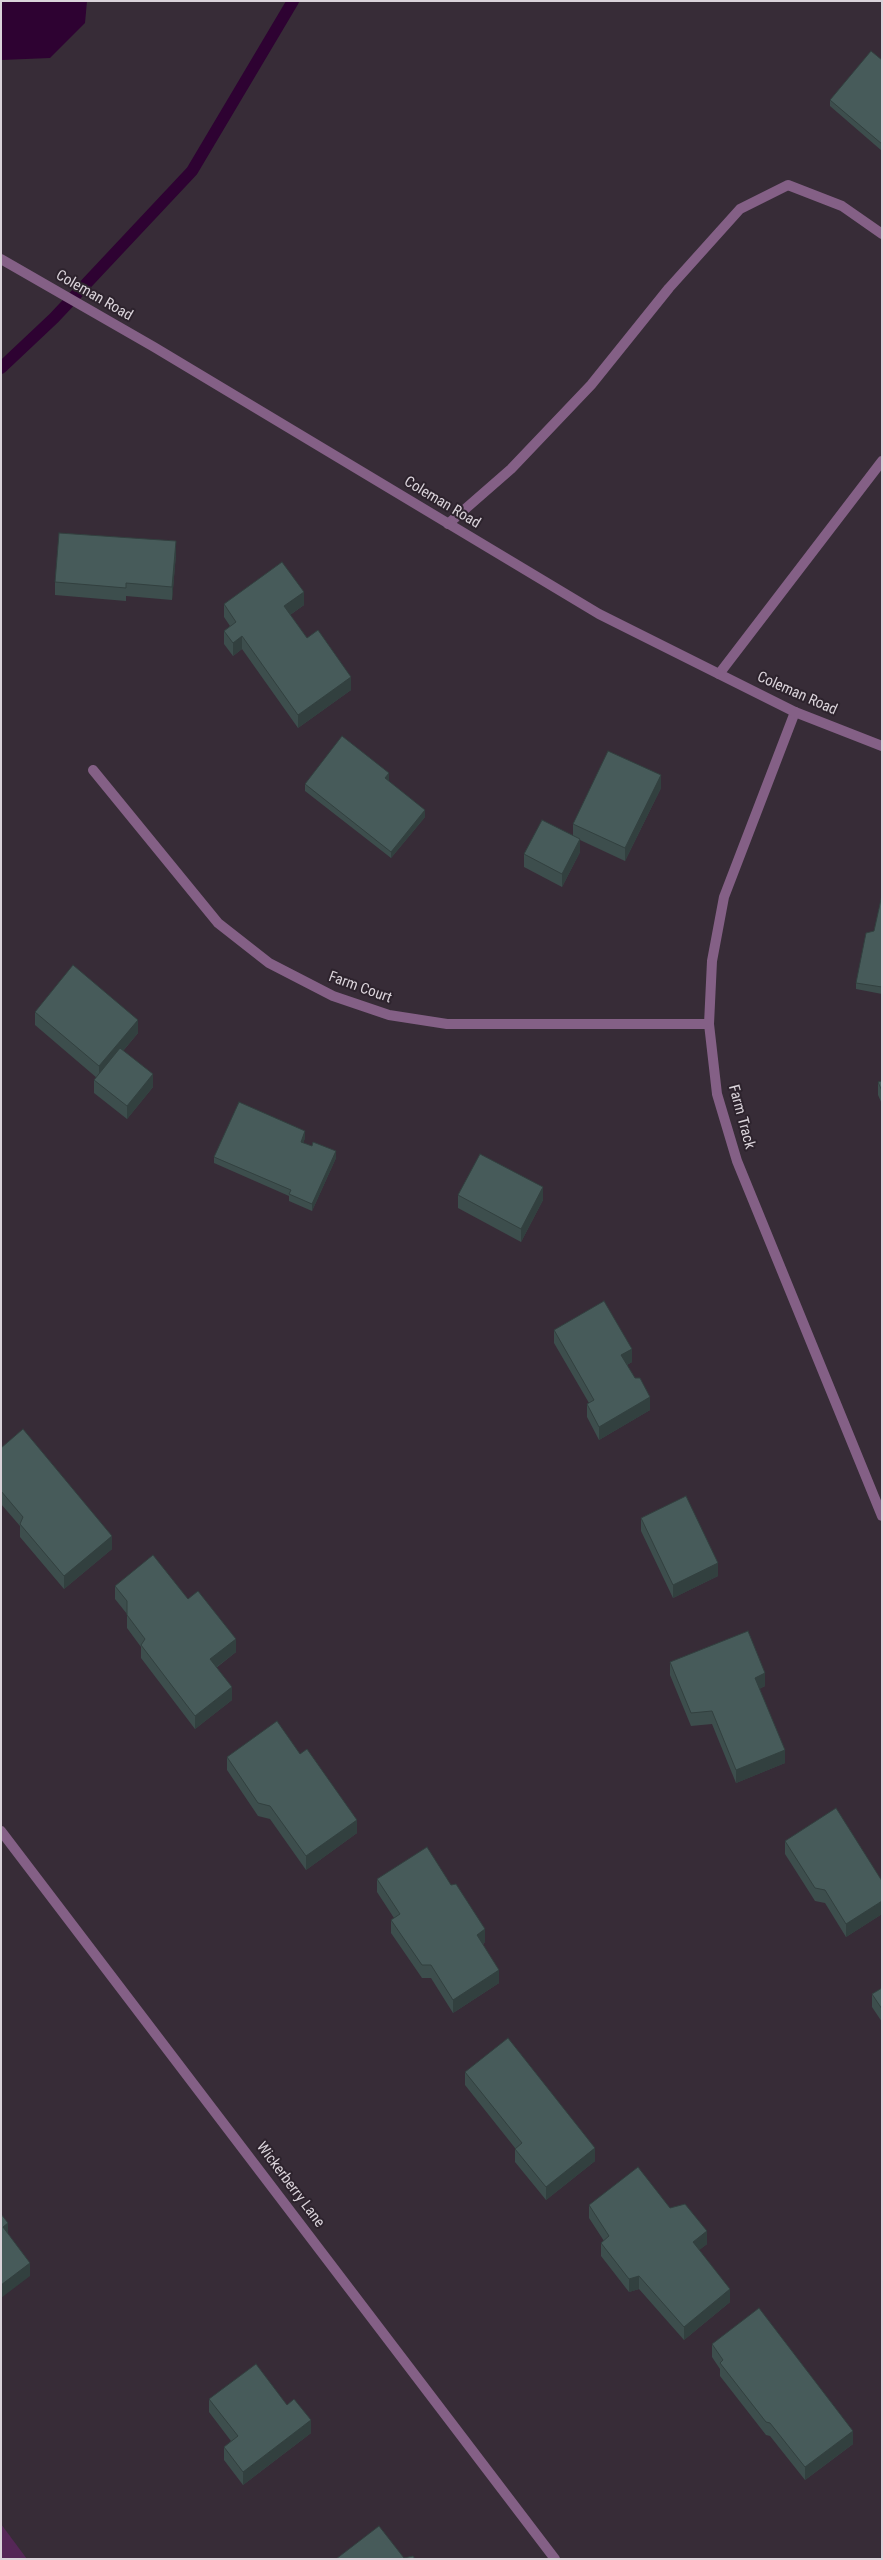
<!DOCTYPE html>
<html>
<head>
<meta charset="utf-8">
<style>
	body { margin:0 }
	#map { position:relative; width:883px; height:2560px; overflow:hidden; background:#372c37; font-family:"Roboto Condensed",sans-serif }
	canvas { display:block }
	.frame { position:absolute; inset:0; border:2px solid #dad3da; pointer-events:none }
</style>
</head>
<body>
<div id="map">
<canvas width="883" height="2560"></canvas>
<div class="frame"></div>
</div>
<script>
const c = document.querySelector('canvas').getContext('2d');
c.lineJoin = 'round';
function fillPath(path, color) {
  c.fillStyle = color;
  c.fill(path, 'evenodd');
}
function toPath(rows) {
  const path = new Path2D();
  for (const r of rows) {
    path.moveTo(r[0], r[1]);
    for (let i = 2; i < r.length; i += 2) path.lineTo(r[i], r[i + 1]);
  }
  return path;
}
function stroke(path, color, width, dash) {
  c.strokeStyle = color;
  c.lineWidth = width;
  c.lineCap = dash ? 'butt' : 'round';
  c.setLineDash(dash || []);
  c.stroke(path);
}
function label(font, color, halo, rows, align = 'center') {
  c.font = font + ' "Roboto Condensed",sans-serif';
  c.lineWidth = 4;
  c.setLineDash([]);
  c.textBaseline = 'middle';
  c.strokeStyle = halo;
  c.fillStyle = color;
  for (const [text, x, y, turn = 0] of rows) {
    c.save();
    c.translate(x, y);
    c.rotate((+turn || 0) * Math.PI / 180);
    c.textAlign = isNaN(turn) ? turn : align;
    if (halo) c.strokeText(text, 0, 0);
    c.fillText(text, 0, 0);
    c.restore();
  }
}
const green = toPath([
	[1,2524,27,2559,1,2559]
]);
const water = toPath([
	[1,1,87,1,85,23,50,58,1,60]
]);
const stream = toPath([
	[1,368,54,318,192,171,293,1]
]);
const service = toPath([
	[448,524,511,469,591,385,669,288,740,209,788,185,842,206,882,234],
	[719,674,882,461]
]);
const minor = toPath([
	[795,712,724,897,712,961,709,1024,717,1094,737,1161,882,1516],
	[93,770,218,923,269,963,333,996,389,1015,447,1024,709,1024],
	[1,1831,555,2559]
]);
const tertiary = toPath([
	[1,259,154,347,599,614,795,712,882,746]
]);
const wall = toPath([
	[882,60,882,151,830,106,830,100],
	[176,554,172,600,126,596,126,601,55,595,55,582],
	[224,604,304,605,290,615,307,638,351,690,298,728,242,649,233,656,224,644,224,631,230,626,224,617],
	[389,780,388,781,425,817,391,858,305,791,305,784],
	[661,788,625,861,580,840,580,852,562,887,524,867,524,854,573,836,573,824],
	[882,895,882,994,856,989,856,983,874,931],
	[35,1012,138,1033,123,1051,153,1087,127,1119,94,1093,94,1080,97,1078,35,1025],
	[882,1081,882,1104,878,1095,878,1082],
	[305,1138,303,1143,336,1158,312,1211,289,1201,289,1196,214,1163,214,1157],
	[458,1195,543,1200,521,1242,458,1208],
	[554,1330,632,1362,627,1365,650,1410,599,1440,587,1417,587,1404,589,1403,554,1343],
	[1,1448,112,1549,64,1589,20,1537,20,1526,1,1504],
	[641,1518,718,1576,673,1598,641,1531],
	[115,1586,188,1599,236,1652,216,1668,232,1700,195,1729,141,1658,141,1647,127,1628,127,1614,115,1599],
	[670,1662,765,1686,759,1689,785,1763,736,1783,712,1724,691,1726,670,1675],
	[227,1757,357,1833,306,1870,270,1819,258,1816,227,1770],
	[785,1841,882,1881,882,1914,846,1937,825,1903,815,1901,785,1854],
	[377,1879,485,1942,483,1944,499,1983,453,2013,431,1978,422,1978,391,1933,391,1920,394,1918,377,1892],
	[882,1988,882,2022,872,2007,872,1994],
	[465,2072,595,2161,546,2200,515,2162,515,2148,465,2085],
	[589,2205,670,2208,707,2244,699,2250,730,2302,684,2340,639,2289,629,2292,601,2256,601,2243,604,2241,589,2218],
	[712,2344,853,2444,805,2480,770,2436,766,2435,720,2376,720,2369,712,2357],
	[209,2399,287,2405,311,2433,243,2485,224,2460,224,2447,231,2441,209,2412]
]);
const shadedWall = toPath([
	[176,541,176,554,172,600,172,587],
	[304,592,304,605,284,619,284,606],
	[242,636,242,649,233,656,233,643],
	[351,677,351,690,298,728,298,715],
	[389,773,389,780,385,785,385,778],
	[661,775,661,788,625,861,625,848],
	[425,810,425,817,391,858,391,852],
	[580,839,580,852,562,887,562,874],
	[138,1020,138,1033,99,1079,99,1066],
	[153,1074,153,1087,127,1119,127,1106],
	[305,1131,305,1138,301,1149,301,1142],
	[336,1151,336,1158,312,1211,312,1204],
	[543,1187,543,1200,521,1242,521,1229],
	[632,1349,632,1362,621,1368,621,1355],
	[650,1397,650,1410,599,1440,599,1427],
	[112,1536,112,1549,64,1589,64,1576],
	[718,1563,718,1576,673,1598,673,1585],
	[236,1639,236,1652,210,1672,210,1659],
	[765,1673,765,1686,755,1691,755,1678],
	[232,1687,232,1700,195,1729,195,1716],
	[785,1750,785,1763,736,1783,736,1770],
	[357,1820,357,1833,306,1870,306,1856],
	[882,1901,882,1914,846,1937,846,1924],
	[485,1929,485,1942,477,1948,477,1935],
	[499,1970,499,1983,453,2013,453,2000],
	[595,2148,595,2161,546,2200,546,2187],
	[8,2223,8,2236,3,2227],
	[707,2231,707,2244,693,2255,693,2242],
	[30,2263,30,2276,1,2298,1,2285],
	[639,2276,639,2289,629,2292,629,2279],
	[730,2289,730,2302,684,2340,684,2327],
	[311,2420,311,2433,243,2485,243,2472],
	[853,2431,853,2444,805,2480,805,2467]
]);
const building = toPath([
	[871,51,882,60,882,144,830,100,871,51],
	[59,533,176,541,172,587,126,583,126,588,55,582,59,533],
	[282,562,304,592,284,606,307,638,318,630,351,677,298,715,242,636,233,643,224,631,236,622,224,604,282,562],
	[342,736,389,773,385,778,425,810,391,852,305,784,342,736],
	[608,751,661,775,625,848,573,824,608,751],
	[542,820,580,839,562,874,524,854,542,820],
	[882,895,882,987,856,983,866,933,874,931,882,895],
	[73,965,138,1020,99,1066,35,1012,73,965],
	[120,1048,153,1074,127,1106,94,1080,120,1048],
	[882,1081,882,1091,878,1082,882,1081],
	[239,1102,305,1131,301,1142,312,1146,313,1142,336,1151,312,1204,289,1194,291,1190,214,1157,239,1102],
	[480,1154,543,1187,521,1229,458,1195,480,1154],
	[604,1301,632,1349,621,1355,635,1378,640,1378,650,1397,599,1427,587,1404,594,1400,554,1330,604,1301],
	[23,1429,112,1536,64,1576,20,1524,23,1517,1,1491,1,1448,23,1429],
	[686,1496,718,1563,673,1585,641,1518,686,1496],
	[153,1555,188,1599,198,1591,236,1639,210,1659,232,1687,195,1716,141,1645,145,1639,127,1615,127,1601,115,1586,153,1555],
	[748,1631,765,1673,755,1678,785,1750,736,1770,712,1711,691,1713,670,1662,748,1631],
	[277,1721,300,1754,307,1749,357,1820,306,1856,270,1806,258,1803,227,1757,277,1721],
	[836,1808,882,1881,882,1901,846,1924,825,1890,815,1888,785,1841,836,1808],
	[427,1847,451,1885,456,1884,485,1929,477,1935,499,1970,453,2000,431,1965,422,1965,391,1920,400,1914,377,1879,427,1847],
	[882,1988,882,2009,872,1994,882,1988],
	[508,2038,595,2148,546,2187,515,2149,522,2143,465,2072,508,2038],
	[638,2167,670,2208,685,2204,707,2231,693,2242,730,2289,684,2327,639,2276,629,2279,601,2243,609,2236,589,2205,638,2167],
	[1,2214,8,2223,3,2227,30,2263,1,2285,1,2214],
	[759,2308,853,2431,805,2467,770,2423,766,2422,720,2363,723,2360,712,2344,759,2308],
	[256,2364,287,2405,294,2399,311,2420,243,2472,224,2447,238,2436,209,2399,256,2364],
	[379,2526,404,2558,413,2556,415,2559,336,2559,379,2526]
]);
const streetNames = [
	["Coleman Road",94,296,30],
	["Coleman Road",442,503,31],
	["Coleman Road",797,694,24],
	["Farm Court",360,988,20],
	["Farm Track",741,1117,75],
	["Wickerberry Lane",290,2185,53]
];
fillPath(green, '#552757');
fillPath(water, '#2e0232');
stroke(stream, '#2e0232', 12);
stroke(service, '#846086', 10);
stroke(minor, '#846086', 10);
stroke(tertiary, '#846086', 10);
fillPath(wall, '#3d4e4d');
fillPath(shadedWall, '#32403f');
fillPath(building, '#475b5a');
stroke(building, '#32403f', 1);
label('15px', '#dad3da', '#2d232d', streetNames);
</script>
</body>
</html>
